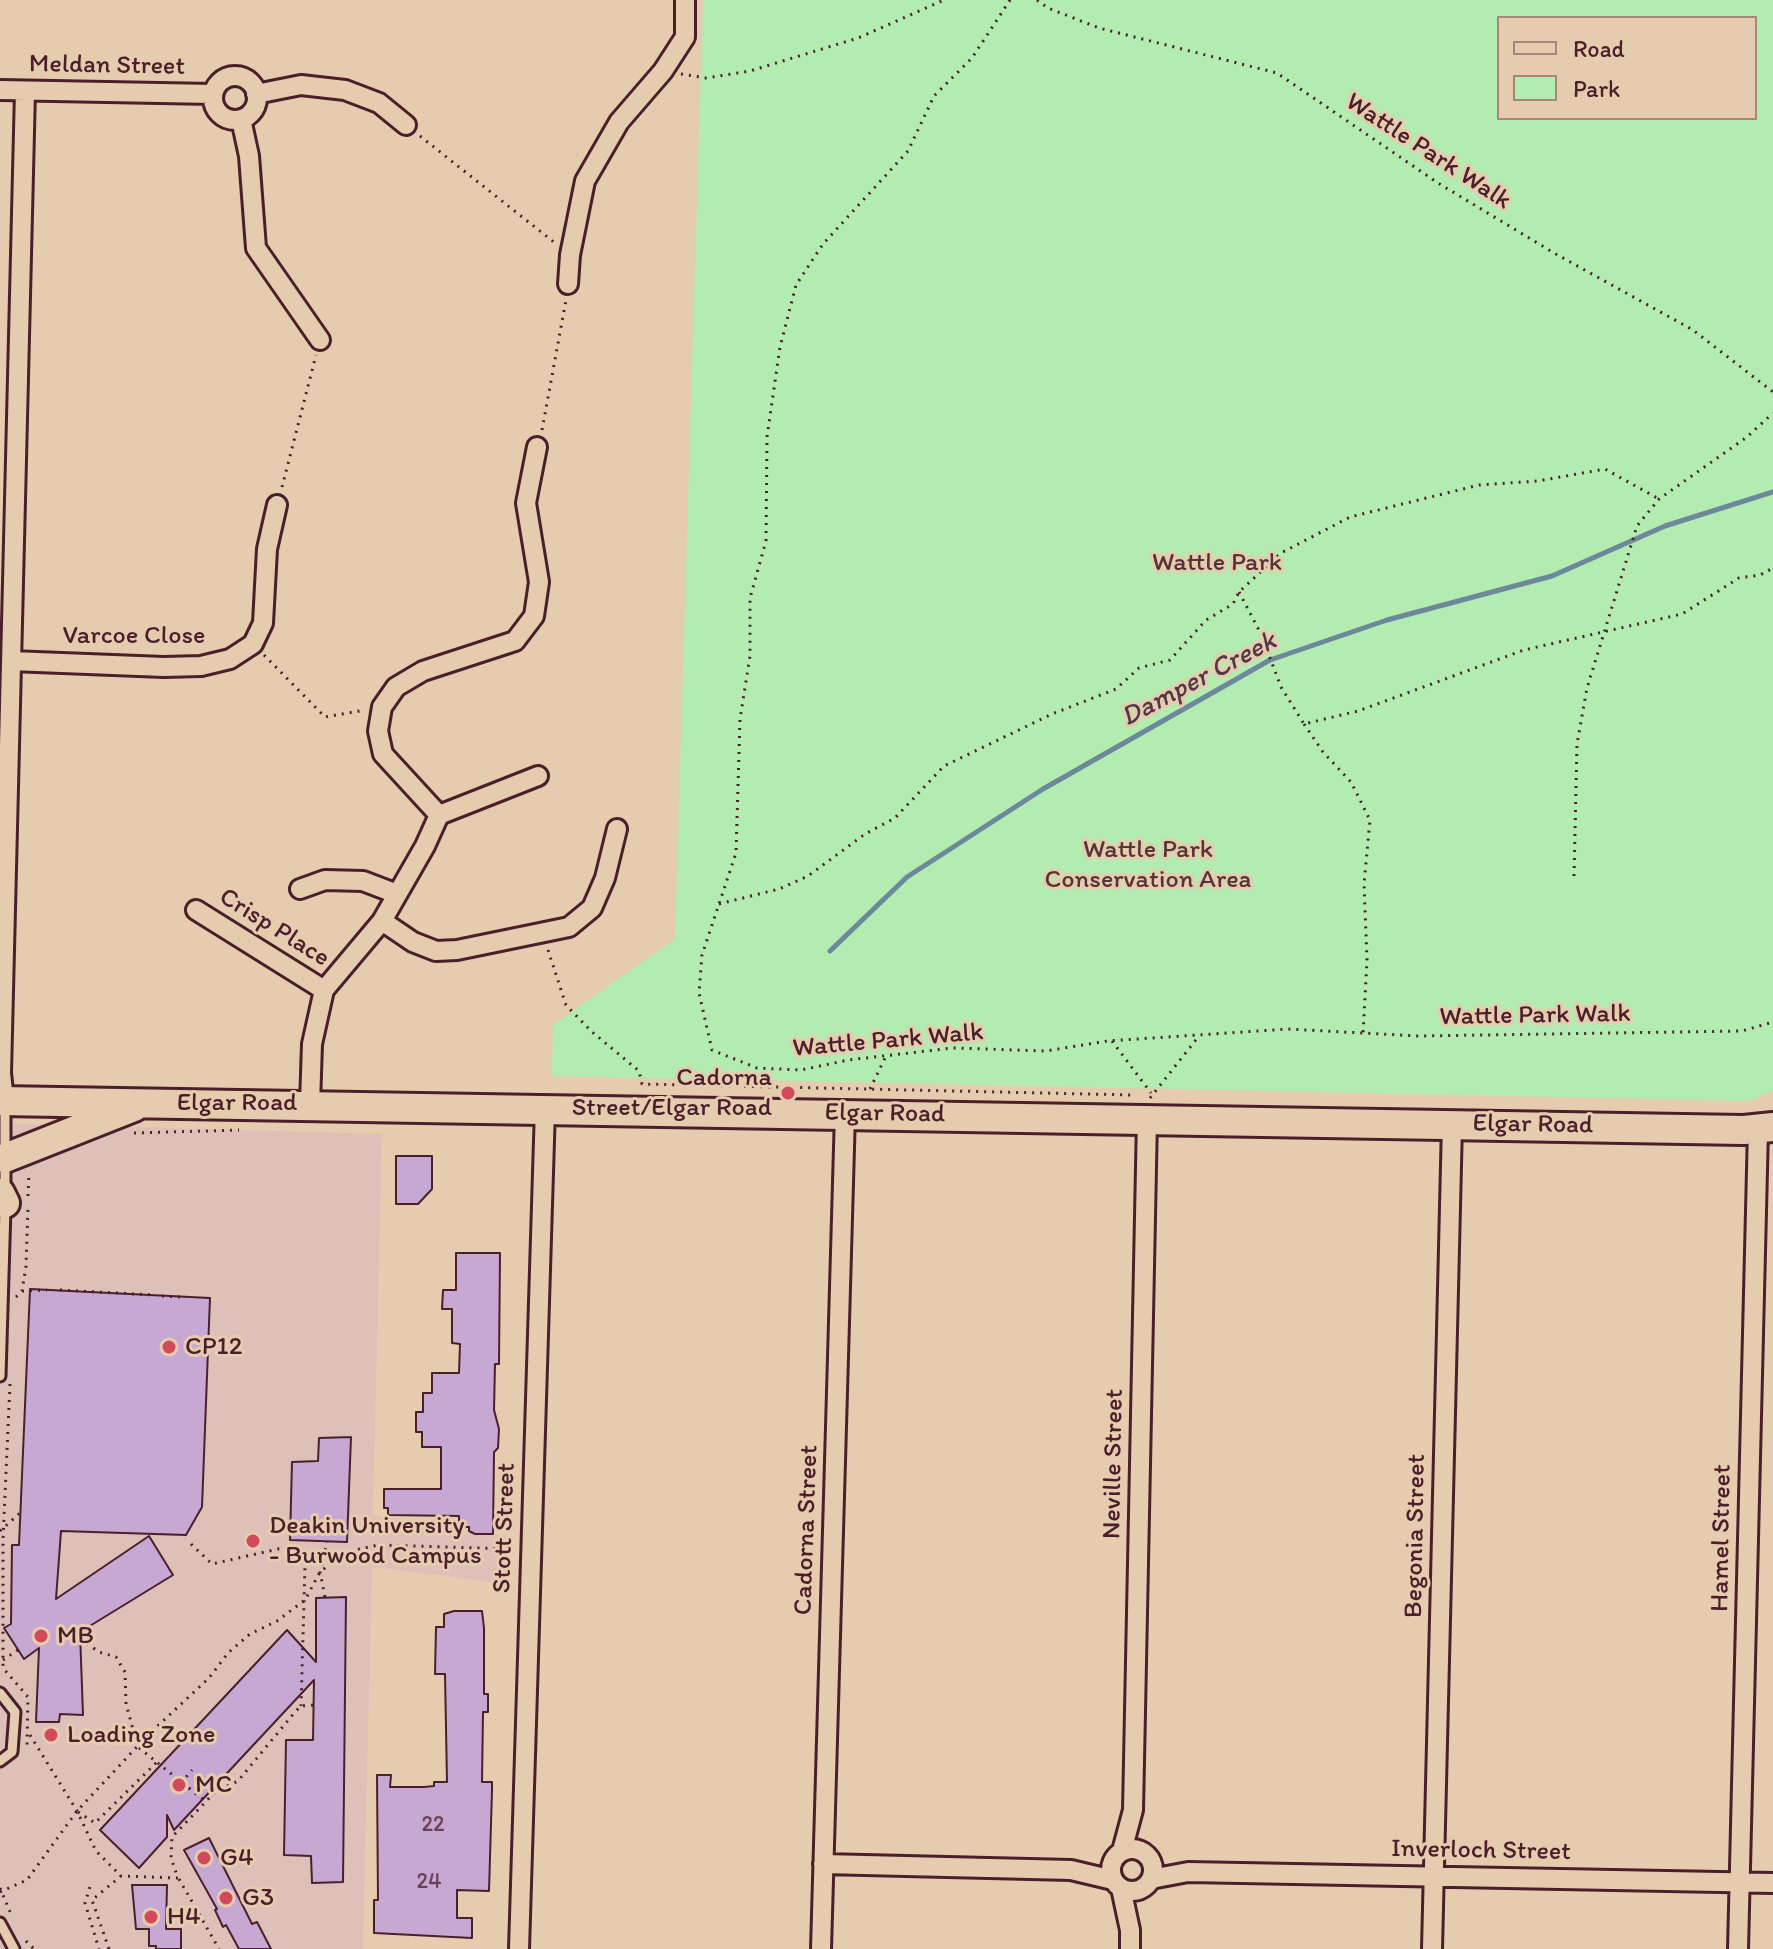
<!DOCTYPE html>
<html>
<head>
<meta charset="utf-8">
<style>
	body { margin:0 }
	#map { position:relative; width:1773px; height:1949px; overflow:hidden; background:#e6ccae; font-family:Itim,sans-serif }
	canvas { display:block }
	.legend { position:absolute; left:1497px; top:16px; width:260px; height:104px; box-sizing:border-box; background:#e6ccae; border:2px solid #a8877a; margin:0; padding:10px 14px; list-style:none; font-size:24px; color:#4a1f2b }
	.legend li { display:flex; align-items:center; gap:16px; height:40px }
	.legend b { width:40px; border:2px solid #a8877a }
</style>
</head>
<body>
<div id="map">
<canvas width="1773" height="1949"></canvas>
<ul class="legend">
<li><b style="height:10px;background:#e6ccae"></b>Road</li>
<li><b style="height:22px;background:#b2ecb0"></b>Park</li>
</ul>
</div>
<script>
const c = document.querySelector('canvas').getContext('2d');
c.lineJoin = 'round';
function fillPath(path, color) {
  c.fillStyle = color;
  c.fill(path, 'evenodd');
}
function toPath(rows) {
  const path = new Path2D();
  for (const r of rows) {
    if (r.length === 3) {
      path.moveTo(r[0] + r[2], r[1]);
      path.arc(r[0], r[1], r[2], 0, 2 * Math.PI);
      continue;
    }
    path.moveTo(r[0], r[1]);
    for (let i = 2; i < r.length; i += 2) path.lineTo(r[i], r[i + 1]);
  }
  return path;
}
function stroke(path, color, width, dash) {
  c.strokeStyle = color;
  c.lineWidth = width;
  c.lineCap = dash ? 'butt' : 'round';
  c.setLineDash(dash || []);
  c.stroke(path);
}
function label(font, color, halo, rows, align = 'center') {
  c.font = font + ' Itim,sans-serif';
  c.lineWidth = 6;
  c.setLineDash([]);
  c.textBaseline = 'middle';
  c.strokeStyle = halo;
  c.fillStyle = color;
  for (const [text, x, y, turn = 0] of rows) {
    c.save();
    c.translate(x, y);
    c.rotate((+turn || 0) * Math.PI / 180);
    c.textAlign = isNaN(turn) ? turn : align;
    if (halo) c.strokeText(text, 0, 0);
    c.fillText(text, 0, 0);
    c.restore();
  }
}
const built = toPath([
	[0,1123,382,1134,373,1515,442,1525,442,1532,507,1535,506,1584,372,1567,363,1949,0,1949]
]);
const green = toPath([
	[703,0,1773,0,1773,1091,1748,1101,552,1076,553,1025,675,939],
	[1499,18,1755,18,1755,118,1499,118]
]);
const stream = toPath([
	[830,951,907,877,1043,789,1270,660,1387,620,1552,576,1665,526,1773,492]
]);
const building = toPath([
	[396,1156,432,1156,432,1189,418,1204,396,1204,396,1156],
	[456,1253,500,1253,499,1364,495,1364,494,1410,499,1429,498,1448,494,1452,493,1534,475,1534,469,1531,469,1527,459,1527,459,1516,388,1515,388,1508,384,1508,384,1489,441,1489,441,1447,422,1447,422,1432,416,1432,416,1412,423,1412,423,1393,432,1393,432,1373,459,1373,460,1344,452,1343,452,1309,442,1309,443,1290,456,1290,456,1253],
	[30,1289,210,1298,202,1507,186,1535,61,1531,56,1599,149,1536,173,1575,80,1632,83,1715,60,1714,59,1722,36,1722,39,1648,24,1659,4,1628,11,1624,12,1545,19,1545,30,1289],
	[351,1437,347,1542,290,1540,292,1462,318,1461,319,1438,351,1437],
	[346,1597,343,1882,312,1883,311,1856,284,1855,286,1740,313,1740,314,1680,174,1830,167,1815,167,1837,139,1868,100,1830,287,1630,316,1662,316,1598,346,1597],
	[454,1611,482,1611,484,1628,484,1694,488,1694,488,1712,483,1712,482,1782,492,1782,492,1790,489,1891,457,1890,457,1918,472,1918,472,1938,374,1933,374,1900,378,1900,377,1775,391,1775,390,1787,424,1787,434,1786,434,1782,447,1782,445,1674,435,1674,436,1627,444,1627,444,1614,454,1611],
	[209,1838,252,1924,257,1922,271,1949,239,1949,226,1925,223,1927,215,1910,217,1909,184,1850,209,1838],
	[132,1885,167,1885,166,1929,181,1929,181,1949,156,1949,156,1946,149,1946,149,1929,136,1929,132,1885]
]);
const path = toPath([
	[1010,0,972,58,934,96,908,151,823,244,796,285,780,347,767,437,766,541,750,598,750,656,740,719,736,853,702,955,699,993,712,1050,757,1068,801,1070,848,1060,953,1048,1046,1051,1107,1041,1288,1029,1418,1036,1742,1031,1773,1022],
	[1037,0,1048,8,1099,28,1277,73,1438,183,1554,253,1693,330,1773,392],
	[681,74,706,78,750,71,858,38,944,0],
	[420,136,555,243],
	[542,430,566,300],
	[282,487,316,355],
	[1239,592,1261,634,1281,687,1304,724,1358,711,1524,650,1682,614,1739,578,1760,575,1773,568],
	[264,655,325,717,365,710],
	[1304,724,1323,752,1351,782,1370,820,1364,884,1367,960,1363,1034],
	[1574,876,1577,744,1587,688,1637,526,1659,499,1747,437,1773,413],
	[719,904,779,889,808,876,865,834,895,818,944,766,1052,714,1116,689,1139,668,1170,660,1206,620,1233,604,1239,592,1281,553,1350,517,1479,485,1538,481,1605,469,1659,499],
	[548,950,566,1005,591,1031,639,1071,642,1084,1132,1095],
	[1112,1041,1151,1093],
	[870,1089,886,1056],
	[1150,1098,1199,1036],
	[134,1133,239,1130],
	[28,1196,29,1172],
	[60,1290,154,1295],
	[22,1291,47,1290],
	[162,1296,181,1297],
	[16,1297,22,1291,26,1266,28,1207],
	[10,1384,3,1539,3,1668,28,1697,27,1746],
	[191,1544,212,1564,278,1549,297,1550,305,1565,301,1706],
	[325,1597,320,1572,327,1542],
	[74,1642,79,1638,99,1652,116,1657,125,1672,126,1704,138,1747,205,1801],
	[3,1660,18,1650],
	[30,1735,77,1811,96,1851,121,1876,178,1878,171,1858,172,1837,215,1792,238,1781,295,1712,301,1706,314,1705],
	[181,1783,192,1770],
	[78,1812,95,1823,158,1761],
	[179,1879,219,1949],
	[90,1887,85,1903,99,1949],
	[0,1888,11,1914],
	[0,1892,27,1880,77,1811,149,1734,209,1678,228,1653,250,1634,277,1621,305,1600,320,1572,331,1563,355,1550,378,1545,512,1549],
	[26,1941,34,1949],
	[109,1949,92,1900,121,1876]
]);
const service = toPath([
	[5,1104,5,1193],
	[0,1376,5,1208],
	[0,1693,15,1712,12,1752,0,1761],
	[0,1923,14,1949]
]);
const minor = toPath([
	[235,98,22],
	[0,90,213,94],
	[256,94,301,85,345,90,379,103,406,125],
	[241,119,249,156,256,248,320,340],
	[568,284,570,255,585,181,619,122,663,71,685,37,685,0],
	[11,661,164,667,201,666,230,659,253,644,263,623,267,549,277,505],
	[439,815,538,776],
	[300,889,325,880,363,881,397,894],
	[196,910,324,990],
	[382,921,413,942,436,951,457,950,569,927,592,908,605,878,617,829],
	[4,1101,1,1073,25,91],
	[310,1104,312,1044,324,990,382,921,425,846,439,815,383,754,378,731,382,707,396,687,423,671,515,641,534,616,539,582,526,503,537,447],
	[1132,1870,21],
	[1122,1851,1133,1810,1147,1118],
	[823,1864,1071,1870,1113,1880],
	[1151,1879,1188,1872,1773,1883],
	[1121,1888,1130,1930,1130,1949],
	[519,1949,545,1108],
	[821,1949,845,1113],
	[1432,1949,1452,1124],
	[1738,1949,1758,1129]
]);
const primary = toPath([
	[0,1101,1744,1130,1773,1127],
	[5,1158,134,1107],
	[0,1193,5,1203]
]);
const pathBridge = toPath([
	[0,1531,21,1512]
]);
const markers = [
	[788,1093,8,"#d1495b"],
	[169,1347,8,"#d1495b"],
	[253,1541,8,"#d1495b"],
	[41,1636,8,"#d1495b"],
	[51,1735,8,"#d1495b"],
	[179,1785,8,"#d1495b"],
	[204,1858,8,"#d1495b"],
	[226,1898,8,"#d1495b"],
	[151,1917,8,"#d1495b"]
];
const numberNames = [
	["22",433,1825],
	["24",429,1882]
];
const streetNames = [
	["Meldan Street",107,66,1],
	["Wattle Park Walk",1428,152,33],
	["Varcoe Close",134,636],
	["Crisp Place",274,928,32],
	["Wattle Park Walk",1535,1016,-1],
	["Wattle Park Walk",888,1041,-5],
	["Elgar Road",237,1103],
	["Elgar Road",885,1114,1],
	["Elgar Road",1533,1125,1],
	["Neville Street",1114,1464,-89],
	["Stott Street",505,1528,-88],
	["Cadorna Street",807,1530,-88],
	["Begonia Street",1416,1536,-89],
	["Hamel Street",1722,1538,-89],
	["Inverloch Street",1481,1851,1]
];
const parkNames = [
	["Wattle Park",1217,563],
	["Wattle Park",1148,850],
	["Conservation Area",1148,880]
];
const poiNames = [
	["Cadorna",772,1078,"right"],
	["Street/Elgar Road",772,1108,"right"],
	["CP12",185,1347],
	["Deakin University",269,1526],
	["- Burwood Campus",269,1556],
	["MB",57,1636],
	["Loading Zone",67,1735],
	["MC",195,1785],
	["G4",220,1858],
	["G3",242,1898],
	["H4",167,1917]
];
const waterNames = [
	["Damper Creek",1199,680,-28]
];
fillPath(built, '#ddc1b9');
fillPath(green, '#b2ecb0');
stroke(stream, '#6d879b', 5);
fillPath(building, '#c7a8d3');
stroke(building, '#4a1f2b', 2);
stroke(service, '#4a1f2b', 15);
stroke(minor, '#4a1f2b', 24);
stroke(primary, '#4a1f2b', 34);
stroke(path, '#4a1f2b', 3, [2, 6]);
stroke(service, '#e6ccae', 9);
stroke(minor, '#e6ccae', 18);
stroke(primary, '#e6ccae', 28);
stroke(pathBridge, '#4a1f2b', 3, [2, 6]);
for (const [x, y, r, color] of markers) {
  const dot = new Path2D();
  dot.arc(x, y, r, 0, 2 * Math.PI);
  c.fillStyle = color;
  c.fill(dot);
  stroke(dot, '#e6ccae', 3);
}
label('22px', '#694155', null, numberNames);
label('26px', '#4a1f2b', '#e6ccae', streetNames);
label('26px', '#543438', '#e6ccae', parkNames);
label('26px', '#4a1f2b', '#e6ccae', poiNames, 'left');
label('italic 28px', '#533947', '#e6ccae', waterNames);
</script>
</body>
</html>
